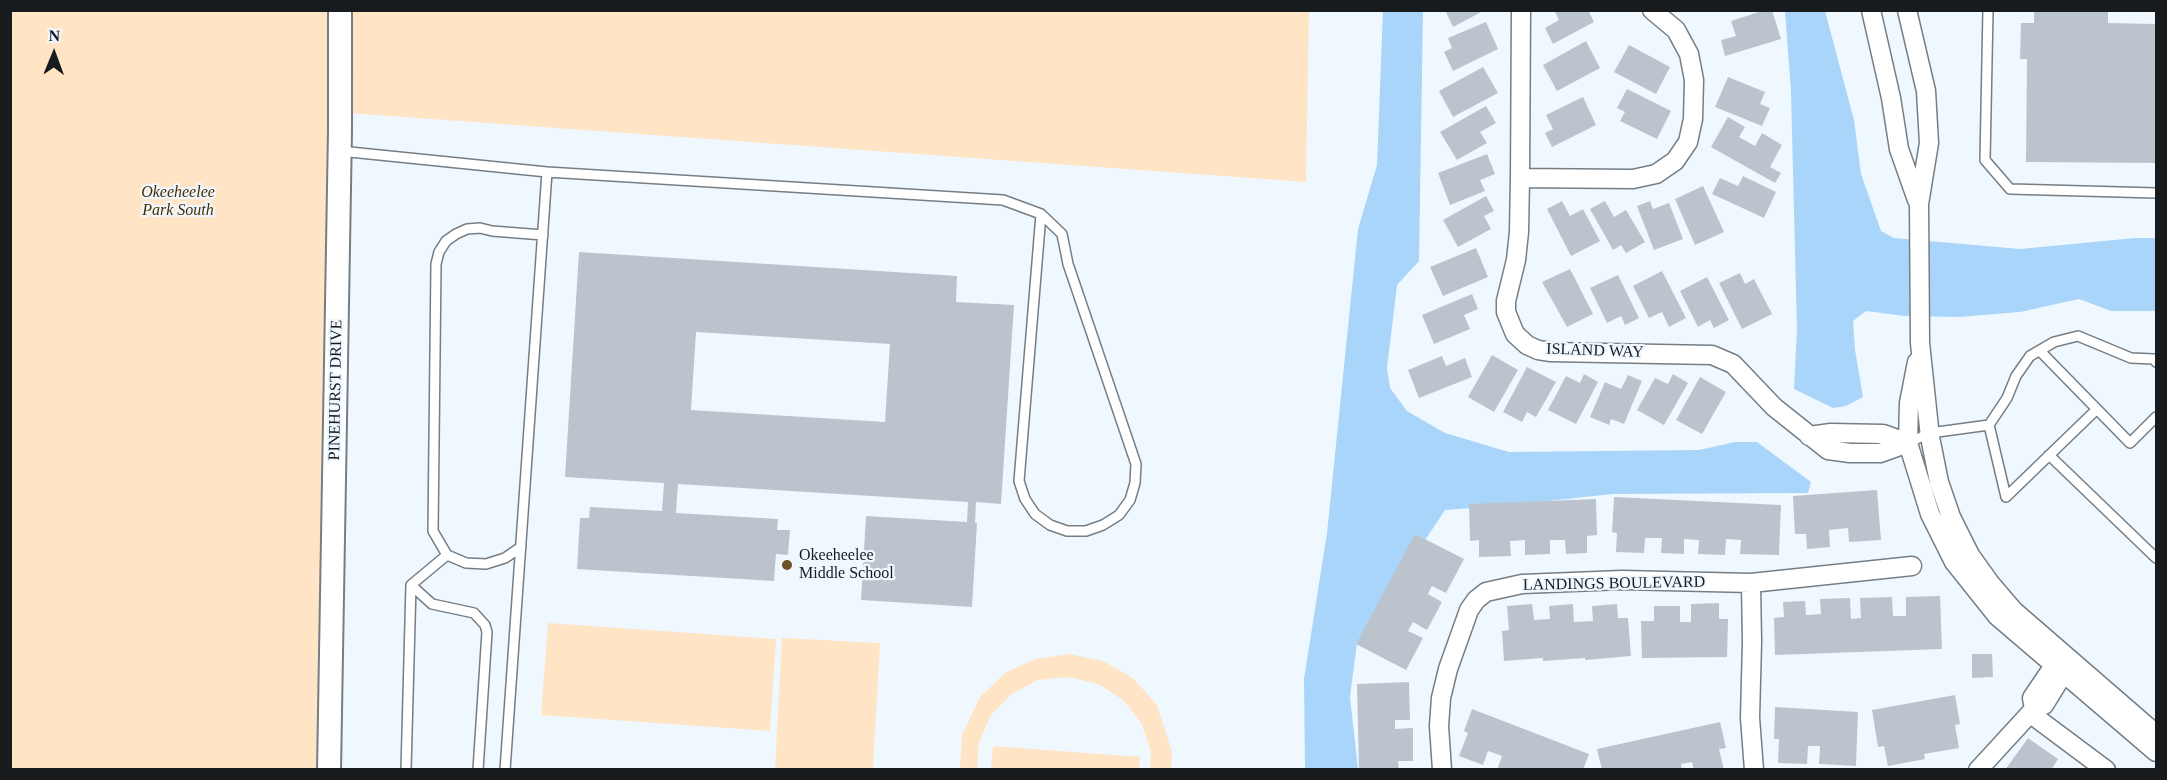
<!DOCTYPE html>
<html>
<head>
<meta charset="utf-8">
<style>
	body { margin:0 }
	#map { position:relative; width:2167px; height:780px; overflow:hidden; background:#f0f8ff; font-family:"Times New Roman",serif }
	canvas { display:block }
	.frame { position:absolute; inset:0; border:12px solid #181b1e; pointer-events:none }
	.north { position:absolute; left:24px; top:24px; width:60px; height:60px; -webkit-text-stroke:4px #f0f8ff; paint-order:stroke; rotate:1deg; font-size:16px; font-weight:700; line-height:24px; text-align:center; color:#181b1e }
	.north::after { content:''; display:block; margin:auto; width:21px; height:27px; background:#181b1e; clip-path:polygon(50% 0,100% 100%,50% 72%,0 100%) }
</style>
</head>
<body>
<div id="map">
<canvas width="2167" height="780"></canvas>
<div class="frame"></div>
<div class="north">N</div>
</div>
<script>
const c = document.querySelector('canvas').getContext('2d');
c.lineJoin = 'round';
function fillPath(path, color) {
  c.fillStyle = color;
  c.fill(path, 'evenodd');
}
function toPath(rows) {
  const path = new Path2D();
  for (const r of rows) {
    path.moveTo(r[0], r[1]);
    for (let i = 2; i < r.length; i += 2) path.lineTo(r[i], r[i + 1]);
  }
  return path;
}
function stroke(path, color, width, dash) {
  c.strokeStyle = color;
  c.lineWidth = width;
  c.lineCap = dash ? 'butt' : 'round';
  c.setLineDash(dash || []);
  c.stroke(path);
}
function label(font, color, halo, rows, align = 'center') {
  c.font = font + ' "Times New Roman",serif';
  c.lineWidth = 4.5;
  c.setLineDash([]);
  c.textBaseline = 'middle';
  c.strokeStyle = halo;
  c.fillStyle = color;
  for (const [text, x, y, turn = 0] of rows) {
    c.save();
    c.translate(x, y);
    c.rotate((+turn || 0) * Math.PI / 180);
    c.textAlign = isNaN(turn) ? turn : align;
    if (halo) c.strokeText(text, 0, 0);
    c.fillText(text, 0, 0);
    c.restore();
  }
}
const green = toPath([
	[10,11,1309,11,1306,182,348,113,335,769,11,769],
	[548,623,776,639,770,731,541,715],
	[782,638,880,643,873,769,775,769],
	[1069,654,1103,661,1133,678,1157,705,1172,752,1171,769,1150,769,1151,753,1142,724,1123,700,1098,684,1068,677,1038,680,1012,694,991,715,979,742,977,769,960,769,962,735,980,697,1005,673,1035,659],
	[993,746,1140,757,1139,769,991,769]
]);
const water = toPath([
	[1383,11,1423,11,1419,261,1397,285,1387,368,1390,388,1407,411,1445,433,1509,452,1699,450,1735,442,1757,442,1811,482,1808,493,1613,494,1500,506,1445,510,1357,643,1350,697,1358,769,1305,770,1304,679,1327,533,1358,229,1377,165],
	[1785,11,1825,11,1854,120,1861,174,1881,231,1894,238,2020,249,2135,238,2156,238,2156,311,2111,311,2079,299,2020,312,1958,317,1904,316,1866,311,1853,321,1855,350,1863,397,1846,406,1833,408,1794,389,1797,329,1791,92]
]);
const building = toPath([
	[1445,10,1485,10,1453,27],
	[1554,10,1592,10,1589,12,1594,22,1553,44,1545,28,1559,20],
	[1765,10,1772,10,1781,39,1725,56,1721,40,1736,36,1731,21],
	[2034,10,2108,10,2108,23,2156,24,2156,163,2026,162,2027,59,2020,59,2021,23,2034,23],
	[1486,22,1498,49,1453,71,1444,52,1452,48,1448,38],
	[1586,41,1600,68,1557,91,1543,65],
	[1629,45,1670,67,1656,94,1614,72],
	[1483,67,1498,93,1453,117,1439,91],
	[1728,77,1765,92,1760,104,1770,108,1762,126,1715,107],
	[1627,89,1671,111,1657,139,1620,121,1625,112,1617,108],
	[1583,97,1596,125,1552,147,1545,133,1553,129,1546,115],
	[1486,106,1496,123,1480,132,1487,143,1457,160,1440,132],
	[1728,117,1745,127,1739,137,1755,146,1762,133,1782,145,1770,167,1781,173,1775,183,1711,147],
	[1487,154,1495,174,1480,180,1485,191,1450,205,1438,173],
	[1743,176,1776,192,1764,218,1712,194,1720,178,1738,186],
	[1703,186,1724,232,1695,245,1675,199],
	[1486,196,1494,211,1484,216,1491,229,1458,247,1443,220],
	[1562,201,1570,216,1583,209,1600,241,1571,256,1547,209],
	[1605,201,1614,217,1626,210,1645,242,1626,253,1621,245,1613,250,1590,209],
	[1650,201,1653,209,1669,203,1683,239,1654,250,1637,206],
	[1476,248,1488,277,1443,296,1430,267],
	[579,252,957,276,956,302,1014,305,1001,504,976,502,975,523,977,523,972,607,861,600,866,516,967,522,968,502,678,484,676,513,778,519,777,530,790,530,788,555,776,554,774,581,577,569,580,518,589,518,590,507,662,511,664,483,565,477],
	[696,332,890,344,885,422,691,410],
	[1570,269,1593,314,1567,327,1542,282],
	[1662,271,1686,318,1669,327,1662,312,1649,318,1633,286],
	[1740,273,1745,284,1754,279,1772,314,1742,329,1719,283],
	[1618,275,1639,318,1625,325,1621,316,1607,323,1590,288],
	[1707,277,1729,320,1714,328,1710,320,1698,327,1680,291],
	[1472,294,1478,309,1464,315,1470,329,1434,344,1422,315],
	[1492,355,1518,370,1494,412,1468,397],
	[1442,356,1446,366,1465,358,1472,377,1419,398,1408,370],
	[1527,367,1556,382,1536,417,1527,412,1522,422,1503,412],
	[1584,374,1598,382,1576,424,1548,410,1566,376,1580,383],
	[1673,374,1688,383,1664,425,1637,410,1655,378,1668,384],
	[1628,375,1642,381,1624,424,1611,419,1609,425,1590,417,1605,382,1621,389],
	[1700,377,1726,392,1702,434,1676,420],
	[1877,490,1881,540,1849,542,1848,528,1829,530,1830,547,1807,549,1806,534,1795,534,1793,496],
	[1614,497,1781,505,1779,555,1740,554,1741,540,1726,539,1725,555,1698,554,1699,540,1684,539,1684,554,1661,553,1662,538,1645,538,1644,553,1616,552,1617,533,1612,532],
	[1596,499,1597,535,1587,536,1587,553,1566,554,1565,540,1550,540,1550,554,1525,555,1525,540,1510,541,1511,556,1479,557,1479,540,1470,541,1469,504],
	[1415,534,1464,559,1446,593,1432,586,1428,594,1442,602,1427,630,1413,622,1408,631,1423,638,1406,670,1356,644],
	[1940,596,1942,649,1775,655,1774,618,1784,617,1783,602,1805,601,1806,615,1821,614,1820,599,1850,598,1851,619,1861,618,1860,598,1892,597,1893,616,1906,616,1906,597],
	[1719,603,1719,619,1728,619,1727,657,1642,658,1641,621,1654,621,1654,606,1680,606,1680,622,1691,622,1691,604],
	[1532,604,1534,620,1550,619,1549,606,1573,604,1574,622,1593,621,1592,606,1617,604,1618,618,1628,618,1631,656,1585,660,1585,658,1543,661,1543,658,1504,661,1502,631,1509,630,1507,606],
	[1972,654,1992,654,1993,677,1972,678],
	[1409,682,1410,720,1395,720,1395,729,1413,728,1413,761,1398,761,1399,770,1359,770,1357,684],
	[1955,695,1960,724,1955,725,1959,748,1924,754,1925,759,1888,766,1884,746,1878,747,1872,710],
	[1775,707,1858,712,1856,766,1819,764,1820,746,1808,746,1807,764,1778,763,1779,739,1774,739],
	[1472,709,1589,754,1583,770,1497,770,1502,756,1488,751,1483,765,1459,756,1468,733,1464,731],
	[1720,722,1726,748,1719,749,1724,770,1694,770,1692,762,1681,764,1682,770,1602,770,1597,749],
	[2028,738,2058,759,2051,770,2005,770]
]);
const service = toPath([
	[1988,10,1985,160,2010,189,2156,193],
	[340,151,547,172,1003,200,1041,214,1062,234,1068,264,1136,464,1135,483,1130,500,1119,515,1103,525,1086,531,1067,531,1050,525,1035,514,1025,499,1019,481,1041,214],
	[2040,351,2130,443,2156,417],
	[1989,425,2007,398,2016,376,2030,356,2054,342,2078,336,2131,358,2154,359,2156,362],
	[1908,443,1930,433,1989,425,2006,497,2096,410],
	[2049,455,2156,558],
	[521,547,505,558,486,564,466,563,447,555,433,531,436,264,439,252,446,241,456,234,467,229,480,228,492,231,543,235],
	[411,585,432,604,474,613,485,625,487,632,478,770],
	[406,770,411,585,447,555],
	[505,770,547,172]
]);
const minor = toPath([
	[1521,10,1520,178,1633,179,1656,174,1675,161,1688,142,1693,119,1694,80,1689,54,1676,30,1652,10],
	[1871,10,1891,98,1899,149,1917,200],
	[1907,10,1926,91,1929,143,1919,204,1920,343,1930,437,1939,482,1951,517,1970,555,1990,583,2014,611,2156,734],
	[1520,178,1519,232,1516,260,1506,301,1506,312,1515,334,1527,345,1538,350,1551,352,1712,355,1733,364,1774,407,1828,450,1850,453,1880,453,1908,443],
	[1917,362,1909,403,1908,443,1930,514,1954,562,1997,616,2156,752],
	[1809,436,1831,433,1883,434,1908,443],
	[1751,583,1752,642,1750,718,1754,770],
	[2034,709,2032,698,2055,664],
	[2031,714,2106,770],
	[1442,770,1439,726,1441,698,1448,669,1469,610,1476,600,1486,592,1522,584,1622,580,1751,583,1912,566],
	[1978,770,2034,709,2044,705,2070,663]
]);
const tertiary = toPath([
	[329,770,340,130,340,10]
]);
const markers = [
	[787,565,6,"#705127"]
];
const parkNames = [
	["Okeeheelee",178,193],
	["Park South",178,211]
];
const streetNames = [
	["ISLAND WAY",1595,351,2],
	["PINEHURST DRIVE",336,390,-89],
	["LANDINGS BOULEVARD",1614,584,-1]
];
const poiNames = [
	["Okeeheelee",799,556],
	["Middle School",799,574]
];
fillPath(green, '#ffe4c5');
fillPath(water, '#a9d5fa');
fillPath(building, '#bbc4cd');
stroke(service, '#757e85', 12);
stroke(minor, '#757e85', 21);
stroke(tertiary, '#757e85', 26);
stroke(service, '#fff', 9);
stroke(minor, '#fff', 18);
stroke(tertiary, '#fff', 22);
for (const [x, y, r, color] of markers) {
  const dot = new Path2D();
  dot.arc(x, y, r, 0, 2 * Math.PI);
  c.fillStyle = color;
  c.fill(dot);
  stroke(dot, '#f0f8ff', 2);
}
label('italic 16px', '#4a2d00', '#f0f8ff', parkNames);
label('16px', '#181b1e', '#f0f8ff', streetNames);
label('16px', '#181b1e', '#f0f8ff', poiNames, 'left');
</script>
</body>
</html>
